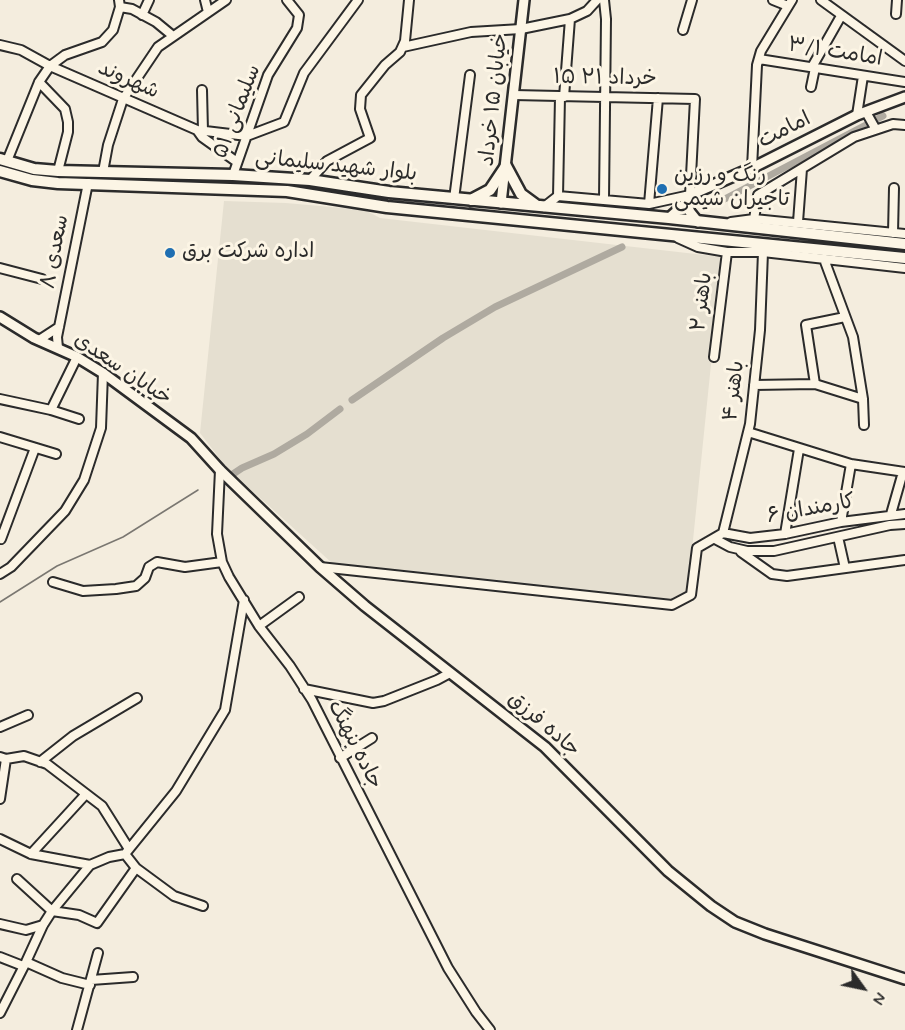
<!DOCTYPE html>
<html>
<head>
<meta charset="utf-8">
<style>
	body { margin:0 }
	#map { position:relative; width:905px; height:1030px; overflow:hidden; background:#f4edde; font-family:Mynerve,sans-serif }
	canvas { display:block }
	.north { position:absolute; left:833px; top:958px; width:60px; height:60px; -webkit-text-stroke:4px #fcf5e5; paint-order:stroke; rotate:123deg; font-size:16px; font-weight:700; line-height:24px; text-align:center; color:#2b2b2b }
	.north::after { content:''; display:block; margin:auto; width:21px; height:27px; background:#2b2b2b; clip-path:polygon(50% 0,100% 100%,50% 72%,0 100%) }
</style>
</head>
<body>
<div id="map">
<canvas width="905" height="1030"></canvas>
<div class="north">N</div>
</div>
<script>
const c = document.querySelector('canvas').getContext('2d');
c.lineJoin = 'round';
function fillPath(path, color) {
  c.fillStyle = color;
  c.fill(path, 'evenodd');
}
function toPath(rows) {
  const path = new Path2D();
  for (const r of rows) {
    path.moveTo(r[0], r[1]);
    for (let i = 2; i < r.length; i += 2) path.lineTo(r[i], r[i + 1]);
  }
  return path;
}
function stroke(path, color, width, dash) {
  c.strokeStyle = color;
  c.lineWidth = width;
  c.lineCap = dash ? 'butt' : 'round';
  c.setLineDash(dash || []);
  c.stroke(path);
}
function label(font, color, halo, rows, align = 'center') {
  c.font = font + ' Mynerve,"Playpen Sans Arabic",sans-serif';
  c.lineWidth = 6;
  c.setLineDash([]);
  c.textBaseline = 'middle';
  c.strokeStyle = halo;
  c.fillStyle = color;
  for (const [text, x, y, turn = 0] of rows) {
    c.save();
    c.translate(x, y);
    c.rotate((+turn || 0) * Math.PI / 180);
    c.textAlign = isNaN(turn) ? turn : align;
    if (halo) c.strokeText(text, 0, 0);
    c.fillText(text, 0, 0);
    c.restore();
  }
}
const built = toPath([
	[224,201,286,203,365,210,380,218,722,257,688,589,672,601,332,563,227,468,200,433]
]);
const stream = toPath([
	[0,602,57,566,123,537,198,490]
]);
const canal = toPath([
	[719,202,883,116],
	[352,400,443,338,495,307,622,247],
	[233,474,242,468,274,454,307,434,340,409]
]);
const minor = toPath([
	[205,0,208,12],
	[604,0,606,19,604,199],
	[773,0,788,6],
	[821,0,905,61],
	[120,7,132,9,156,22,173,36],
	[896,14,897,0],
	[142,15,149,0],
	[683,30,692,0],
	[0,45,21,50,50,66,197,130,247,136,284,122,304,73,358,0],
	[403,47,471,32,521,29,570,19,587,11,597,0],
	[759,59,905,82],
	[812,67,841,16],
	[39,82,65,109,68,122,68,132,58,171],
	[811,87,815,68],
	[202,90,203,131],
	[514,95,695,99,690,195,649,204,558,196,544,207],
	[564,97,570,19],
	[866,112,875,128],
	[857,115,863,76],
	[197,130,202,137,237,162],
	[7,161,39,82,50,66,65,55,102,42,113,30,120,7,119,0],
	[752,168,757,65,761,51,792,0],
	[103,172,108,145,123,99,158,47,226,0],
	[233,175,268,75,297,28,299,15,287,0],
	[310,180,327,161,370,138,360,109,361,95,385,65,400,52,405,41,409,0],
	[558,196,560,97],
	[454,199,470,75],
	[649,204,658,98],
	[754,219,758,195,854,137,893,124,905,125],
	[731,222,754,219,905,234],
	[798,222,802,169],
	[893,233,894,188],
	[678,238,698,247,727,252,763,252,905,268],
	[824,259,853,337,863,399,864,425],
	[0,268,42,279],
	[39,340,59,327],
	[58,348,57,337,88,183],
	[714,357,727,252],
	[815,384,806,325,845,317],
	[754,385,815,384,863,399],
	[0,399,51,410,79,419],
	[51,410,77,357],
	[748,432,851,464,905,472],
	[0,437,56,454],
	[220,470,217,534,222,562,229,577,259,626,290,666,312,700,448,968,476,1012,490,1030],
	[891,514,903,472],
	[841,522,851,464],
	[723,533,750,424,760,330,763,252],
	[723,533,750,538,785,534,841,522,905,514],
	[785,534,799,449],
	[838,537,845,568],
	[1,539,35,448],
	[715,539,730,547,747,551,774,551,890,525,905,524],
	[741,552,772,574,787,576,905,560],
	[320,567,672,605,691,595,697,548,723,533],
	[0,574,11,567,65,511,84,480,101,428,103,373],
	[53,582,83,591,116,589,136,586,145,578,149,567,157,562,185,567,222,562],
	[259,626,299,597],
	[304,689,373,703,384,701,437,680,450,673],
	[0,727,28,715],
	[0,757,6,759,24,756,47,764,102,806,129,849],
	[340,758,372,738],
	[40,762,73,736,137,698],
	[0,799,6,759],
	[0,839,31,854,90,865],
	[31,854,86,794],
	[125,854,176,791,225,710,244,600],
	[125,854,136,868,174,896,203,906],
	[17,879,52,911,79,915,97,923,136,868],
	[0,924,26,930,43,925],
	[0,957,23,966],
	[26,962,62,978,90,985],
	[91,980,133,977],
	[0,1013,26,962,43,925,52,911,90,865,109,857,125,854],
	[77,1030,98,953]
]);
const tertiary = toPath([
	[501,203,524,0],
	[686,203,690,195,752,168,857,115,905,97],
	[669,218,686,203,690,212,698,222],
	[0,317,34,338,77,357,103,373,191,438,220,470,320,567,365,606,545,747,668,871,711,906,735,922,765,934,905,979]
]);
const secondary = toPath([
	[0,159,34,169,58,171,233,175,310,180,389,192,669,218,905,244],
	[506,166,521,194,536,205],
	[0,171,32,180,58,183,287,191,387,207,905,258],
	[471,200,490,190,506,166]
]);
const markers = [
	[662,189,6,"#1f6fb2"],
	[170,253,6,"#1f6fb2"]
];
const streetNames = [
	["امامت ۳/۱",835,53,9],
	["۱۵ خرداد ۲١",605,79,1],
	["شهروند",128,81,24],
	["خیابان ۱۵ خرداد",495,100,-84],
	["سلیمانی ۵۱",238,112,-69],
	["امامت",785,131,-27],
	["بلوار شهید سلیمانی",336,167,6],
	["سعدی ۸",56,252,-79],
	["باهنر ۲",703,302,-83],
	["خیابان سعدی",122,370,34],
	["باهنر ۴",735,391,-83],
	["کارمندان ۶",811,510,-10],
	["جاده فرزق",543,725,41],
	["جاده بنهنگ",354,745,63]
];
const poiNames = [
	["رنگ و رزین",674,177],
	["تاجیران شیمی",674,201],
	["اداره شرکت برق",182,253]
];
fillPath(built, '#e5dfd0');
stroke(stream, '#7a7771', 1.5);
stroke(canal, '#afaaa0', 7);
stroke(minor, '#2b2b2b', 12);
stroke(tertiary, '#2b2b2b', 14);
stroke(secondary, '#2b2b2b', 15);
stroke(minor, '#fcf5e5', 8);
stroke(tertiary, '#fcf5e5', 9);
stroke(secondary, '#fcf5e5', 10);
for (const [x, y, r, color] of markers) {
  const dot = new Path2D();
  dot.arc(x, y, r, 0, 2 * Math.PI);
  c.fillStyle = color;
  c.fill(dot);
  stroke(dot, '#fcf5e5', 2);
}
label('21px', '#2b2b2b', '#fcf5e5', streetNames);
label('21px', '#2b2b2b', '#fcf5e5', poiNames, 'left');
</script>
</body>
</html>
